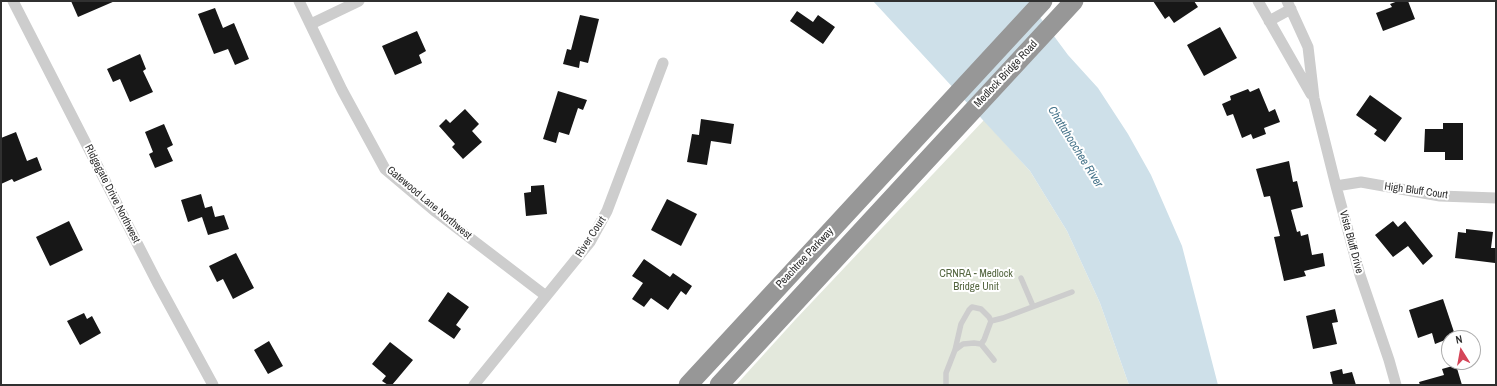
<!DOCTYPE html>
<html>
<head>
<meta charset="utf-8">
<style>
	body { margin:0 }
	#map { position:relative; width:1497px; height:386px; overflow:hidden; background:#fff; font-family:"Archivo Narrow",sans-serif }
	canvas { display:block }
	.frame { position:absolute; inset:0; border:2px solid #303030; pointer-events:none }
	.north { position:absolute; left:1441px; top:330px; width:40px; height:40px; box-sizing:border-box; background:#fff; border:1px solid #acacac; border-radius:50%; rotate:349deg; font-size:11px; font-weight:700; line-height:16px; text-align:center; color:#303030 }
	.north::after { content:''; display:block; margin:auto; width:14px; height:18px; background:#d44558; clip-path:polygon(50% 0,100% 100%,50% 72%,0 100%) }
</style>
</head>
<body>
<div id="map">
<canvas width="1497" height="386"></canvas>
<div class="frame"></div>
<div class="north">N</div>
</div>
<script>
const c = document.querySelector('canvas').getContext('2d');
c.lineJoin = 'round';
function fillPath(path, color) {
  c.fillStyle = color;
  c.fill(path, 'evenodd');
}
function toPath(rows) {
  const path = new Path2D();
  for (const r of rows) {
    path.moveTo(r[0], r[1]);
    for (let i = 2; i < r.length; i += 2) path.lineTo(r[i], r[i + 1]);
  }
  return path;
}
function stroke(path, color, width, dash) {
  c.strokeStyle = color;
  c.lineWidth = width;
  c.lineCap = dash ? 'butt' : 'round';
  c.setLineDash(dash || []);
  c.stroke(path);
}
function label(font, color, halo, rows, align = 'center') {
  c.font = font + ' "Archivo Narrow",sans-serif';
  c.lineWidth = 4;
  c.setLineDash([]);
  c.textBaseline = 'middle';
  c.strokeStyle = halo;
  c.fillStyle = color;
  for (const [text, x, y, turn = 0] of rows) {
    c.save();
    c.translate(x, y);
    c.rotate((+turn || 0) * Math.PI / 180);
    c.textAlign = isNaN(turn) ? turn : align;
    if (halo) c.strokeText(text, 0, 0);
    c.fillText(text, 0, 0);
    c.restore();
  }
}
const green = toPath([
	[984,120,1030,171,1067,231,1100,303,1129,385,736,385,795,320]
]);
const water = toPath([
	[873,1,1028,1,1068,55,1098,88,1128,134,1151,175,1182,246,1218,385,1129,385,1100,303,1067,231,1030,171]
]);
const building = toPath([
	[71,1,115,1,78,17],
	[1153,1,1194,1,1198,7,1174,23,1169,16,1165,19],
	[1398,1,1408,1,1415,19,1383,31,1376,13,1392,7,1390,4],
	[215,8,223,28,234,23,249,59,235,65,228,49,214,54,198,14],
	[797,11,813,22,818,15,835,27,823,44,790,21],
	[580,15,599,19,588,63,580,61,579,68,563,64,567,49,571,50],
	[1220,27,1237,58,1204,76,1187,45],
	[417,31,426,51,419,55,422,63,395,75,382,46],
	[140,54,146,69,143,71,153,92,130,102,120,79,113,82,107,69],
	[1259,88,1269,112,1275,109,1280,122,1264,128,1266,134,1253,139,1251,134,1242,138,1233,114,1227,116,1222,104,1231,100,1230,96,1248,89,1250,92],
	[558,91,587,100,583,110,578,108,569,135,559,132,556,143,543,139],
	[1370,95,1402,118,1385,142,1374,134,1377,130,1356,115],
	[465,109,479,124,472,131,482,142,463,159,452,147,455,144,439,126,446,119,450,123],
	[701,119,734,124,731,144,711,141,707,165,687,162,692,134,699,135],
	[1443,123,1463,123,1463,160,1445,160,1445,152,1424,152,1425,129,1443,129],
	[164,124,173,145,167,148,173,161,155,168,149,154,153,152,145,132],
	[16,132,27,161,37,157,42,170,14,182,12,179,1,184,1,138],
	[1289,161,1293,182,1297,181,1303,207,1291,210,1297,232,1300,231,1301,236,1308,234,1312,255,1323,253,1325,266,1304,271,1306,276,1284,281,1274,237,1280,236,1270,196,1264,197,1256,169],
	[544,185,547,214,526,216,524,193,531,192,531,186],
	[201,194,205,208,212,206,215,217,224,215,229,229,208,235,202,217,188,222,181,200],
	[667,199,697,214,681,246,651,230],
	[69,221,83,250,50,266,36,237],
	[1393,221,1398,227,1405,221,1433,256,1423,265,1408,246,1393,257,1375,235],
	[1466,229,1493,232,1491,248,1496,248,1495,263,1455,258,1458,232,1466,233],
	[236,253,254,288,233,299,223,279,217,282,209,266],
	[644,259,670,277,673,273,692,286,686,295,681,291,668,310,651,298,644,307,632,299,643,283,632,276],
	[448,292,469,307,456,325,461,329,454,339,428,321],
	[1443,299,1454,332,1449,334,1450,338,1435,344,1432,333,1418,338,1409,310],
	[1335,309,1338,322,1332,323,1337,344,1313,349,1306,316],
	[84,313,87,319,92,316,101,333,80,345,67,321],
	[269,341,283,366,268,374,254,350],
	[390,342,413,360,392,385,388,385,382,381,386,376,372,364],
	[1456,365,1462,385,1420,385,1419,382,1444,375,1442,369],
	[1342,369,1343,374,1352,372,1356,385,1333,385,1330,372]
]);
const lane = toPath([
	[1021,278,1033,306],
	[991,321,1003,318,1072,292],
	[955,350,963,344,974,343,981,344,994,360],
	[946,385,946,373,955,350,961,324,969,310,972,307,981,309,989,317,991,321,984,340,981,344]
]);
const street = toPath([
	[13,1,157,282,213,385],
	[299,1,342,90,385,169,436,212,546,296],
	[1258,1,1311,94],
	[1287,1,1308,47,1314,98,1336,186,1360,275,1389,360,1396,385],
	[1269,21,1291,9],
	[311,24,359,1],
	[1336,186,1361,182,1440,196,1496,198],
	[474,385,590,242,607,211,663,63]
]);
const highway = toPath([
	[688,385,1043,1],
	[719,385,1074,1]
]);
const streetNames = [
	["Medlock Bridge Road",1006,74,-47],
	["High Bluff Court",1416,191,8],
	["Ridgegate Drive Northwest",112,194,63],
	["Gatewood Lane Northwest",429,203,40],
	["River Court",591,237,-57],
	["Vista Bluff Drive",1351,242,75],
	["Peachtree Parkway",805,258,-47]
];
const parkNames = [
	["CRNRA - Medlock",976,274],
	["Bridge Unit",976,287]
];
const waterNames = [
	["Chattahoochee River",1075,147,58]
];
fillPath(green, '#e3e8dc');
fillPath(water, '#cee0e9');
fillPath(building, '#171717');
stroke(lane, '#cdcdcd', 5.5);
stroke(street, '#cdcdcd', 11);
stroke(highway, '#979797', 19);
label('11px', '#303030', '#fff', streetNames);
label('11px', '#556741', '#fff', parkNames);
label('italic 12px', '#46748a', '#fff', waterNames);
</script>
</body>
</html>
